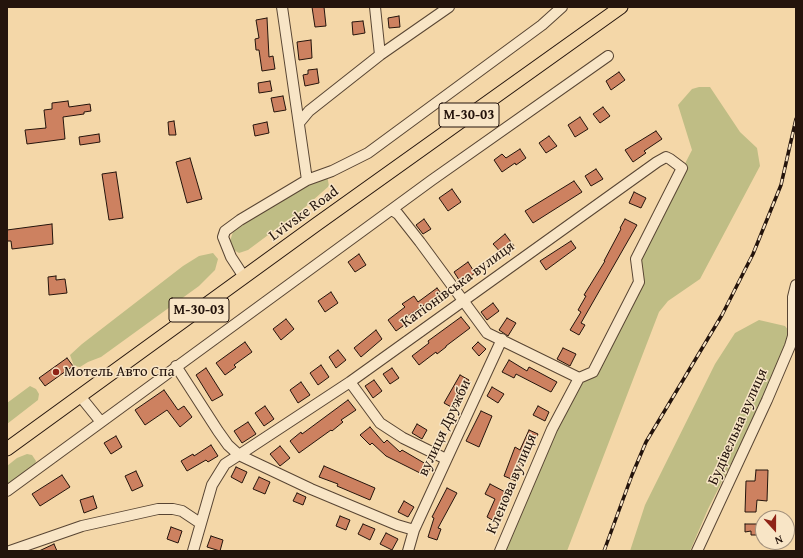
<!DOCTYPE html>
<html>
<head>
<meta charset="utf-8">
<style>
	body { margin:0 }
	#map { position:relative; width:803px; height:558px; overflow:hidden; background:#f4d7a8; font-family:"Gentium Book Plus",serif }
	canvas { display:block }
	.frame { position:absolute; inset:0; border:8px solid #24140c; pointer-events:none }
	.north { position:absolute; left:755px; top:510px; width:40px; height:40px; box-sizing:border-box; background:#f8e5c6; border:1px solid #a3917c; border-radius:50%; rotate:159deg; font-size:11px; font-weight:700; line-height:16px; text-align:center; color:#24140c }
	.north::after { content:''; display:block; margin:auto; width:14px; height:18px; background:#8f2418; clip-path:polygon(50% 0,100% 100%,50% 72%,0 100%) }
</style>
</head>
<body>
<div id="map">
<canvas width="803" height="558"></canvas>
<div class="frame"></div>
<div class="north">N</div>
</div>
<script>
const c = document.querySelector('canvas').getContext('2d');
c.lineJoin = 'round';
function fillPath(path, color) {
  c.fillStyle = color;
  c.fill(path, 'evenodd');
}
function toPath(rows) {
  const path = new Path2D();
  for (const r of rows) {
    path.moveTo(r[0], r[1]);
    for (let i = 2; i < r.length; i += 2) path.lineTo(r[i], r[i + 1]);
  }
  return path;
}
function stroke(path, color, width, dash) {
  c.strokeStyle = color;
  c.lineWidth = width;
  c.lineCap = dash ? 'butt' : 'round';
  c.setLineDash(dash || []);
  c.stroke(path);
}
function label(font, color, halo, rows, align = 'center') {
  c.font = font + ' "Gentium Book Plus",serif';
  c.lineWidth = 3;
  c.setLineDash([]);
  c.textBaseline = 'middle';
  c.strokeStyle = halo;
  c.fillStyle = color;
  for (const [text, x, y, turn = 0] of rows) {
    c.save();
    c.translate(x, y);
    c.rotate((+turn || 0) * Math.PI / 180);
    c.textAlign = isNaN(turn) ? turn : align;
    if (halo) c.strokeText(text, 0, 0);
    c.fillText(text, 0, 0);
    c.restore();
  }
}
const green = toPath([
	[699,87,710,87,740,132,757,148,760,166,700,279,668,301,659,312,567,551,500,551,579,378,593,372,639,282,636,259,692,150,678,105,692,89],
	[327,175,329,186,303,209,248,250,239,253,232,249,230,241,233,232,289,193],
	[213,253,218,259,215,270,199,286,101,357,88,362,80,367,74,366,70,355,82,344,183,266,199,256],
	[759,320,785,326,789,331,789,339,767,393,708,509,690,551,630,551,645,505,715,364,735,333],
	[30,386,36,389,39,394,38,400,7,424,7,403],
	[27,454,32,455,36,461,34,468,7,486,7,466,17,458]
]);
const building = toPath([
	[312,7,324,7,326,26,315,27,312,7],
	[399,16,400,27,389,28,388,18,399,16],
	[267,18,269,57,273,56,275,69,262,71,259,50,256,50,255,39,259,38,256,20,267,18],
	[363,21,365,33,353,35,352,22,363,21],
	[311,40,312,58,299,60,297,42,311,40],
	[317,69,319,83,305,86,303,75,308,74,308,70,317,69],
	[619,72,625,80,611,90,606,81,619,72],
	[270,81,272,91,259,93,258,83,270,81],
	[283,96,286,110,274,112,271,98,283,96],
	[68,101,69,107,90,104,91,111,84,112,84,114,63,117,65,139,27,144,25,130,46,128,44,110,52,109,52,103,68,101],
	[603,107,610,116,600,123,593,114,603,107],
	[580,117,588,129,575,137,568,125,580,117],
	[174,121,176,135,169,135,168,122,174,121],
	[267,122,269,133,255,136,253,125,267,122],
	[656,131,662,139,644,151,646,153,633,162,625,150,656,131],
	[99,134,100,142,80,145,79,137,99,134],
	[549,136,557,146,546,153,539,143,549,136],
	[520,149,526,158,516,165,515,163,502,172,494,160,502,154,506,158,520,149],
	[190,158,202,199,187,203,176,162,190,158],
	[596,169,603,179,591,186,585,176,596,169],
	[116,172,123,218,109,220,102,174,116,172],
	[574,181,582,192,533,223,525,211,574,181],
	[452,189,461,202,448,211,439,198,452,189],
	[634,192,646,198,641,208,629,203,634,192],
	[424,219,431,229,423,234,416,225,424,219],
	[625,219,637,225,581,323,585,325,579,335,570,330,581,312,578,310,586,296,584,295,605,261,604,261,621,229,620,228,625,219],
	[52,224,53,244,12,249,11,241,7,241,7,230,52,224],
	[505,234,514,246,503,255,493,244,505,234],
	[571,241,576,248,546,270,540,261,571,241],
	[359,254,366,265,355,272,348,262,359,254],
	[468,262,475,273,461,283,454,272,468,262],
	[56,276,56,280,65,279,67,293,49,295,48,277,56,276],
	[437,288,444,297,432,305,429,302,403,319,407,323,396,331,388,320,405,307,402,304,414,296,418,302,437,288],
	[331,292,338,303,325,312,318,301,331,292],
	[493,303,499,311,487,320,481,312,493,303],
	[461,317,470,328,446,346,446,347,437,354,436,352,419,365,412,356,429,343,428,341,461,317],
	[507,318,516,323,508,336,499,330,507,318],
	[286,319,294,329,281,340,273,329,286,319],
	[376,330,382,339,361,357,354,348,376,330],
	[245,342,252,352,234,365,236,367,225,375,216,363,245,342],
	[478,342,486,349,479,356,472,348,478,342],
	[563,348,576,354,570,366,557,359,563,348],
	[338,350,346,360,336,368,329,357,338,350],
	[67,358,73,366,45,386,39,378,67,358],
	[509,360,527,371,529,367,557,382,551,392,516,374,514,378,502,372,509,360],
	[321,365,329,377,318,385,310,373,321,365],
	[206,368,223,395,212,401,196,375,206,368],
	[392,368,399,378,390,384,383,374,392,368],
	[460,375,469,380,455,409,444,403,460,375],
	[374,380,382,391,373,398,365,386,374,380],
	[301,382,310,395,298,403,290,390,301,382],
	[492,387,504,394,498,403,487,396,492,387],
	[164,390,178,410,184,406,192,417,180,427,167,410,145,425,135,410,164,390],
	[348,400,356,410,341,420,343,422,332,431,331,430,299,453,290,441,301,432,302,434,348,400],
	[265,406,274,419,264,426,255,413,265,406],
	[538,406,549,412,545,421,533,415,538,406],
	[481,411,492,416,479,447,466,441,481,411],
	[248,422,256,434,242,443,234,431,248,422],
	[417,424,427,430,422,439,412,433,417,424],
	[370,427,384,443,387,440,400,452,402,450,431,467,426,476,386,456,372,443,370,445,360,435,370,427],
	[529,430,538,434,520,469,516,481,504,476,515,447,520,450,529,430],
	[116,436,122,447,111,454,104,443,116,436],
	[211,445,218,456,208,462,206,460,187,471,181,461,193,454,194,456,211,445],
	[280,446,290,458,280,466,270,454,280,446],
	[324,466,375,488,370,500,337,486,338,484,319,477,324,466],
	[236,467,247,472,242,483,231,477,236,467],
	[756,470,768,470,767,501,757,500,756,512,745,512,746,481,755,481,756,470],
	[136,471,143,486,132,491,125,476,136,471],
	[62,475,70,487,40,506,32,494,62,475],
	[259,477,270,482,265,494,253,489,259,477],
	[490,484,509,494,496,522,487,517,495,499,485,494,490,484],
	[447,488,457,493,438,528,441,529,437,540,428,537,434,518,432,517,447,488],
	[297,493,306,497,303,505,293,501,297,493],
	[93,496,97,508,84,513,80,500,93,496],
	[404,501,414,507,408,517,398,512,404,501],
	[340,516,350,520,346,530,336,526,340,516],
	[363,524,375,529,370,540,358,534,363,524],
	[745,524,759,524,759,535,751,535,751,531,745,532,745,524],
	[171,527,182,531,178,543,167,539,171,527],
	[386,533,398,539,392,550,380,544,386,533],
	[211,536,223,540,220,551,207,547,211,536],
	[54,544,57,551,39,551,54,544]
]);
const minor = toPath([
	[282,7,307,180],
	[375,7,380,55],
	[299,123,309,111,380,55,449,7],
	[392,210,398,214,420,242,487,333,579,378],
	[244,277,231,257,223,237,225,231,240,220,307,180,332,171,368,153,542,25,562,7],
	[176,366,218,431,228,445,239,455,350,382,657,162,666,157,670,159,682,168,636,259,639,282,593,372,579,378],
	[350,382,380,423,403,438,446,459],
	[80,396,101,422],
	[7,491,432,180,608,56],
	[414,530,502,339],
	[10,551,82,526,158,509,173,509,182,511,200,523],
	[193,551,212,485,225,464,239,455,311,489,397,525,414,530,408,551],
	[500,551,552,429,579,378],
	[697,551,767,400,790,346,793,336,793,297,796,285]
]);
const major = toPath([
	[7,449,317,224,621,7]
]);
const rail = toPath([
	[604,551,632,475,646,442,722,315,753,254,781,185,796,119]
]);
const markers = [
	[56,372,4,"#8f2418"]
];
const shields = [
	[469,115,60],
	[199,310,60]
];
const shieldNames = [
	["М-30-03",469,115],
	["М-30-03",199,310]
];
const streetNames = [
	["Lvivske Road",304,214,-36],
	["Катіонівська вулиця",458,285,-36],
	["Будівельна вулиця",738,427,-66],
	["вулиця Дружби",445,428,-65],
	["Кленова вулиця",512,484,-67]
];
const poiNames = [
	["Мотель Авто Спа",64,372]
];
fillPath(green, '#bfbd85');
fillPath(building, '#cd8160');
stroke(building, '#24140c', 1);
stroke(minor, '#584533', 12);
stroke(major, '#24140c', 15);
stroke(minor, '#f8e5c6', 10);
stroke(major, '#f4d7a8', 13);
stroke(rail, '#24140c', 3.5);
stroke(rail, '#f8e5c6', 2, [6]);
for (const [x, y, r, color] of markers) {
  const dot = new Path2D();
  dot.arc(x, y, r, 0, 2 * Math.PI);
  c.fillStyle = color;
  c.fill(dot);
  stroke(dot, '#f8e5c6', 1.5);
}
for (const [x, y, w] of shields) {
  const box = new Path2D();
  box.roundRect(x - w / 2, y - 12, w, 24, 3);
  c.fillStyle = '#f8e5c6';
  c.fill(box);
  stroke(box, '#24140c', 1);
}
label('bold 14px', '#24140c', null, shieldNames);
label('15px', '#24140c', '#f8e5c6', streetNames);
label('15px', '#24140c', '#f8e5c6', poiNames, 'left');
</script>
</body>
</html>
